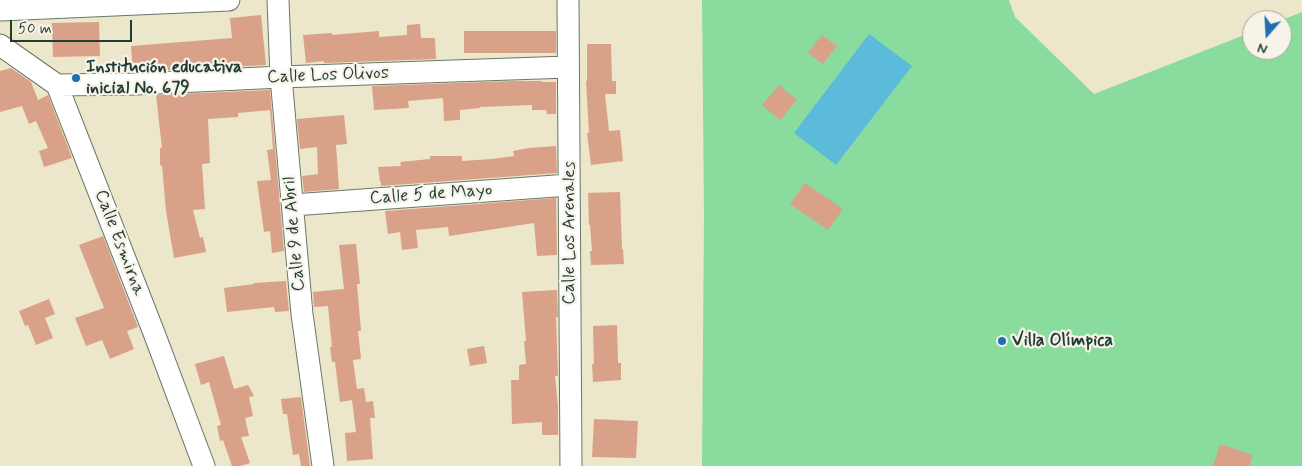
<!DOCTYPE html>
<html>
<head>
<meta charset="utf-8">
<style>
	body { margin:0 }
	#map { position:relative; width:1302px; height:466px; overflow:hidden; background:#ece6ca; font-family:Mynerve,sans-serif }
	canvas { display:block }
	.north { position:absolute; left:1242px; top:10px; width:50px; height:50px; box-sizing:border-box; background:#f7f3e8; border:1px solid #a1aaa0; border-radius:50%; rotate:199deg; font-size:14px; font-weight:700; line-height:20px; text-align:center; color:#1f3d34 }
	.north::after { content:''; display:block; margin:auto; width:18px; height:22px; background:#1f6fb2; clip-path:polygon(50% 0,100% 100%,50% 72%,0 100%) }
	.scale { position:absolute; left:10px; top:20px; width:122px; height:22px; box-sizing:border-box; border:2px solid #1f3d34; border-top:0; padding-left:6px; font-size:15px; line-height:18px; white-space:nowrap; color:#1f3d34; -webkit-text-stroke:4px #f7f3e8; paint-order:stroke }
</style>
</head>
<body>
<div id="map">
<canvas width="1302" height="466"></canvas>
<div class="north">N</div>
<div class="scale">50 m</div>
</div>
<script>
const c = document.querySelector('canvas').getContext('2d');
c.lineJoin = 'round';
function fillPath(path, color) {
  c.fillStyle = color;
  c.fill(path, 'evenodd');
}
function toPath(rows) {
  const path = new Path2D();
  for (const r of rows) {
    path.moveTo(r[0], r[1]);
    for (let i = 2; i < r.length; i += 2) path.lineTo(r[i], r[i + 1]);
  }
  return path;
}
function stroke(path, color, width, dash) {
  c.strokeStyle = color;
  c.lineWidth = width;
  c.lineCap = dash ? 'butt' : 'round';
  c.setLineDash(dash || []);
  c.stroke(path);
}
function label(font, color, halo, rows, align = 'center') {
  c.font = font + ' Mynerve,sans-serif';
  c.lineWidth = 4.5;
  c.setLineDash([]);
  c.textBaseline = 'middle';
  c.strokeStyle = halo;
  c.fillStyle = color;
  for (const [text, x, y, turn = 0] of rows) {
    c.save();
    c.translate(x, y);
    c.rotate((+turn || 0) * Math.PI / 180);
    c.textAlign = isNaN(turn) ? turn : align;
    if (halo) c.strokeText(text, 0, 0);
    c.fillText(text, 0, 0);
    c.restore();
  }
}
const green = toPath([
	[702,0,1009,0,1015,17,1094,94,1252,32,1252,50,1282,50,1282,20,1302,12,1302,466,702,466,704,216]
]);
const water = toPath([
	[869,34,912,66,836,165,794,133]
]);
const building = toPath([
	[261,15,266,65,133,72,131,46,232,38,230,18],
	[99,22,100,56,53,57,52,23],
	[420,24,421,38,435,38,436,59,324,63,324,61,306,63,303,35,332,33,332,35,379,31,379,37,407,35,407,25],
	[464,31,556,31,556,53,464,53],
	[822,35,837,46,823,64,808,53],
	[587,44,611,44,612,81,616,81,616,94,605,94,609,131,620,130,623,161,591,165,587,133,589,133,586,81,587,81],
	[11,68,31,82,38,100,48,95,72,158,44,167,39,151,48,148,36,121,29,124,22,106,0,112,0,71],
	[513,81,542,81,542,82,556,82,556,114,547,114,546,110,532,110,532,105,480,107,480,108,460,110,460,120,444,121,443,98,408,101,409,108,374,110,372,86],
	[779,85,797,100,780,120,762,105],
	[270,90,284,251,272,253,270,231,264,232,257,181,271,180,267,150,273,149,270,110,238,113,238,117,208,119,210,163,202,164,205,209,193,210,200,238,203,237,206,252,174,258,166,211,162,165,160,166,160,148,162,148,156,95],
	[344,115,347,144,336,145,339,189,304,192,302,176,318,174,317,147,300,149,297,119],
	[556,146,557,173,381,186,381,182,380,182,378,167,401,166,400,162,430,159,430,156,462,156,462,161,492,159,514,156,513,151,529,148],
	[805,183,843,209,828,230,790,204],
	[620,192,622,249,623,249,624,264,591,265,590,251,592,251,590,225,589,225,588,193],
	[556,198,557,255,537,256,534,223,449,236,448,227,416,230,418,248,402,250,400,232,388,234,385,211],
	[103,236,138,327,127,331,134,349,110,359,102,340,86,346,75,318,104,308,79,245],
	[356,244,360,284,357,284,361,331,358,331,361,359,353,360,357,389,364,388,366,402,373,401,375,418,370,418,373,459,347,461,345,433,356,432,352,400,340,402,335,362,332,362,330,347,332,347,328,306,314,307,313,292,344,289,339,245],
	[286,281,289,311,275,312,274,307,227,312,224,288,254,284,254,283],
	[557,290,558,317,556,317,558,376,555,376,558,407,558,435,542,435,542,422,512,424,511,380,519,380,519,365,526,364,524,341,526,341,522,292],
	[49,299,55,314,45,318,53,338,36,345,28,325,25,326,19,311],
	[617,325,618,363,621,363,621,380,593,382,592,364,594,364,593,326],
	[484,346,487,363,470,366,467,349],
	[224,356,234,389,248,385,254,396,249,397,253,416,245,418,249,436,241,437,250,463,240,466,232,466,223,440,220,441,217,426,221,425,209,382,201,385,195,364],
	[301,397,310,466,301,466,299,454,293,455,287,414,283,414,281,399],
	[594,419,638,421,636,458,592,457],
	[1220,444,1253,455,1249,466,1213,466]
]);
const minor = toPath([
	[278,0,281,77,302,314,323,466],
	[568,0,571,466],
	[0,10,229,0],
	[0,45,57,85,154,333,204,466],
	[57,85,135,84,281,77,568,67],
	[293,205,569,185]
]);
const markers = [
	[76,78,5,"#1f6fb2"],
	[1002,341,5,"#1f6fb2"]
];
const poiNames = [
	["Institución educativa",86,68],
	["inicial No. 679",86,89],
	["Villa Olímpica",1012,341]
];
const streetNames = [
	["Calle Los Olivos",328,76,-2],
	["Calle 5 de Mayo",431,195,-4],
	["Calle Los Arenales",570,233,-90],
	["Calle 9 de Abril",295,234,-95],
	["Calle Esmirna",119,243,69]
];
fillPath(green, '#89dc9d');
fillPath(water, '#5cbada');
fillPath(building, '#d9a188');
stroke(minor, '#677868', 23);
stroke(minor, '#fff', 21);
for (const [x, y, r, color] of markers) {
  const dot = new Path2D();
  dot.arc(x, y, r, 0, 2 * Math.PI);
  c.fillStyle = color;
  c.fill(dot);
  stroke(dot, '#f7f3e8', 2);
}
label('bold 18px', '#1f3d34', '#f7f3e8', poiNames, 'left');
label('18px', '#1f3d34', '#f7f3e8', streetNames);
</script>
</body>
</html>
